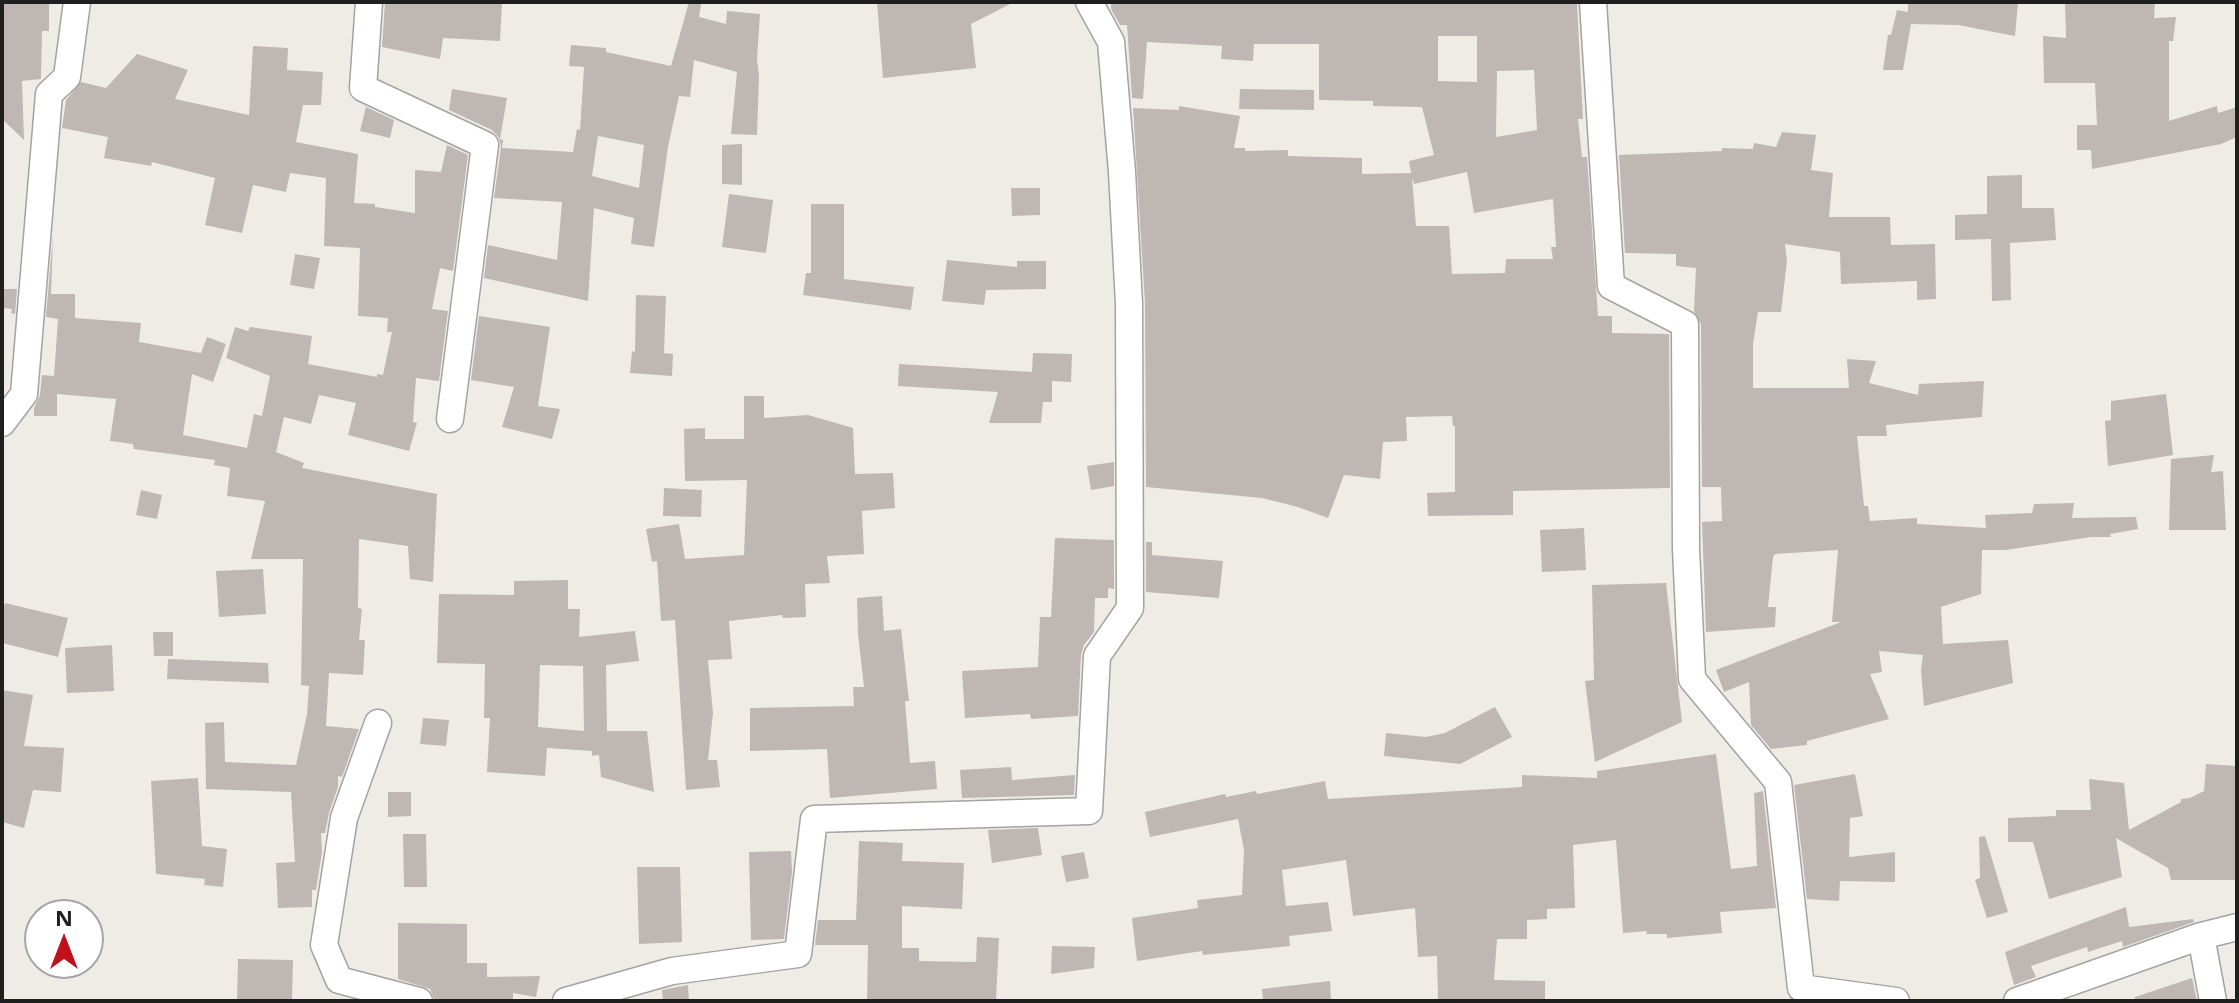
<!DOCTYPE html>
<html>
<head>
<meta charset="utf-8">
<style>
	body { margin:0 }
	#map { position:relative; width:2239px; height:1003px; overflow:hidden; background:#efece6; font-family:"Open Sans",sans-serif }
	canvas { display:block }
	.frame { position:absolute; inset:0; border:4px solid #1f1f1f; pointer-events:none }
	.north { position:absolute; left:24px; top:899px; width:80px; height:80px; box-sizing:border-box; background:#fff; border:2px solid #a5a5a5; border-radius:50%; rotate:0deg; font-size:22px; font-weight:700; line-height:32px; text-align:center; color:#1f1f1f }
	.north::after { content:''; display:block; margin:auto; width:28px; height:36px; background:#bf101c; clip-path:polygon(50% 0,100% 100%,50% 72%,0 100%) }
</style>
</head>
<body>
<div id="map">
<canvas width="2239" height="1003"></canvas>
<div class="frame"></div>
<div class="north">N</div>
</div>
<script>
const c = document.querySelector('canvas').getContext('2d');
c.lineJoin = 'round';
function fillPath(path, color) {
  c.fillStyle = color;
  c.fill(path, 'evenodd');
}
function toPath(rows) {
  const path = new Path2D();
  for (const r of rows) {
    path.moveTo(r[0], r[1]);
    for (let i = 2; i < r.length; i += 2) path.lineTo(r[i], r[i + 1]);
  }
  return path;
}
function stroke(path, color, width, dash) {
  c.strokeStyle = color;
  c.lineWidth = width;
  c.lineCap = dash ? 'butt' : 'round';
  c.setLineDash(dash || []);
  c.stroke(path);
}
const building = toPath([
	[2,2,49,2,49,31,42,31,41,79,22,81,24,140,2,119],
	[385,2,502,3,500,41,443,38,440,59,382,47],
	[689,2,701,4,699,17,726,24,727,11,760,14,757,59,759,76,757,135,731,134,737,72,694,60,690,97,679,96,668,147,654,247,631,244,634,218,594,208,588,301,484,278,488,245,557,260,562,202,494,198,501,147,499,138,492,130,449,110,452,89,507,98,500,139,503,140,502,148,573,152,577,129,580,130,584,67,569,66,571,45,606,48,606,52,671,66],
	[598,136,644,145,639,188,592,176],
	[877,2,1014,2,971,24,976,68,883,78],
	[1170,2,1577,4,1583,119,1578,119,1582,157,1587,157,1598,316,1612,316,1612,333,1669,334,1670,488,1513,491,1513,515,1428,516,1427,493,1455,492,1455,426,1453,426,1452,416,1406,417,1407,441,1383,442,1380,479,1344,475,1328,518,1298,507,1262,498,1146,487,1145,303,1133,108,1179,110,1179,106,1240,116,1234,148,1245,148,1245,151,1288,150,1288,156,1362,158,1362,174,1411,173,1409,161,1434,155,1422,107,1373,106,1373,101,1319,100,1319,44,1254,44,1253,61,1221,59,1222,46,1147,42,1143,99,1132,98,1127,25,1120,25,1111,9,1111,3,1170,4],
	[1438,36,1477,36,1477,82,1438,81],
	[1534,70,1537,130,1496,137,1497,71],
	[1467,172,1474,213,1553,199,1556,247,1551,247,1553,259,1506,259,1505,273,1452,274,1449,226,1416,226,1412,178,1414,184],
	[1908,2,2018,2,2015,36,1958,25,1911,24,1903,70,1883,70,1888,35,1891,35,1897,10,1908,12],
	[2065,2,2155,2,2154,18,2176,17,2173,41,2169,41,2169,121,2217,106,2218,113,2237,107,2237,137,2221,144,2092,169,2091,150,2077,150,2077,125,2097,125,2095,83,2044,83,2043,36,2066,38],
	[253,46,288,48,287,70,323,72,321,105,303,105,296,142,358,154,354,203,375,204,375,207,415,213,415,170,441,172,447,145,468,155,453,271,440,268,432,309,448,311,439,381,416,378,413,422,417,423,409,451,348,435,356,403,319,395,311,424,284,417,276,452,304,463,302,468,437,494,433,582,410,579,408,546,359,539,358,608,362,609,359,640,365,640,363,675,329,673,326,726,359,729,342,777,338,776,338,787,329,813,325,833,321,833,322,852,316,890,312,890,312,907,278,908,276,863,295,862,291,792,206,789,205,723,224,722,225,762,296,765,307,714,309,686,301,685,303,559,251,559,265,501,227,496,230,468,214,465,215,460,134,449,133,444,110,441,116,399,57,394,57,416,34,416,34,408,40,395,42,375,54,376,58,319,46,317,53,234,51,294,75,294,75,318,141,323,139,342,201,353,207,337,226,344,213,382,192,374,183,435,247,448,254,414,262,416,270,376,226,358,235,327,248,331,250,327,312,336,308,364,377,377,377,374,383,375,392,332,387,332,388,318,358,316,360,248,324,246,326,178,290,173,286,192,253,185,242,233,205,225,215,178,152,162,151,166,104,158,108,137,62,128,66,100,81,82,106,88,137,54,188,70,175,99,249,115],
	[1240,89,1314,90,1314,110,1239,109],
	[366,107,394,120,390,138,360,131],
	[1782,132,1816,135,1811,170,1833,173,1829,217,1890,217,1891,245,1935,244,1936,299,1917,300,1917,281,1841,284,1840,252,1785,244,1787,261,1781,312,1758,312,1753,344,1753,388,1849,388,1847,359,1876,361,1869,383,1918,395,1919,384,1984,381,1982,417,1886,425,1887,436,1857,436,1864,506,1868,506,1870,521,1917,518,1917,524,1986,528,1985,515,2032,513,2034,504,2074,503,2072,518,2136,517,2138,529,2110,534,2111,537,2091,537,2006,550,1982,550,1981,594,1941,607,1943,644,2008,640,2013,683,1924,706,1921,670,1923,655,1879,651,1882,672,1870,674,1889,719,1807,741,1807,745,1771,749,1751,725,1749,682,1724,692,1716,670,1841,622,1832,622,1838,550,1775,554,1773,557,1768,607,1776,607,1775,627,1706,632,1702,522,1722,521,1721,487,1702,487,1701,324,1694,311,1696,268,1676,266,1676,254,1625,253,1619,155,1722,151,1722,148,1753,149,1754,143,1776,147],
	[742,144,742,185,722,184,722,145],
	[2022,175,2022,208,2054,208,2056,240,2010,243,2011,300,1992,301,1991,239,1955,240,1955,215,1987,214,1987,176],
	[1011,188,1040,188,1040,215,1012,216],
	[729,194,773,200,766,253,722,247],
	[811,204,844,204,844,279,914,287,911,310,803,295,806,273,811,273],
	[295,254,320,258,314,289,290,285],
	[947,260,1017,267,1017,261,1046,261,1046,289,986,290,984,305,942,301],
	[2,289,17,289,15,314,11,313,12,309,2,308],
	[636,295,666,296,664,353,673,354,672,376,630,373,632,351,635,352],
	[479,316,550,327,538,406,560,409,552,439,502,427,514,387,471,380],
	[1033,353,1072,354,1071,382,1052,381,1052,402,1043,402,1041,423,989,423,998,392,898,386,899,364,1032,372],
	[2166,394,2173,455,2108,466,2105,421,2111,420,2111,401],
	[744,396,764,396,764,418,808,415,853,428,855,474,893,473,895,508,862,511,864,554,827,556,830,583,805,584,806,617,783,618,782,615,729,621,732,659,708,660,713,713,708,760,717,760,720,787,686,790,675,620,661,621,657,561,652,562,646,529,679,524,685,559,744,555,747,480,685,481,684,429,705,428,705,439,744,439],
	[2214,455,2211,472,2223,471,2226,530,2169,530,2171,459],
	[1114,462,1114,486,1091,490,1087,466],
	[664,488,702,490,701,517,663,516],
	[141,490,162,495,157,519,136,515],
	[1584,528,1586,570,1542,572,1540,530],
	[1055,538,1114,540,1114,589,1108,588,1108,598,1095,598,1094,632,1084,645,1081,655,1078,716,1031,719,1030,714,965,718,962,671,1038,667,1040,617,1051,617],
	[1146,542,1152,542,1152,555,1223,561,1219,598,1146,592],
	[263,569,266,614,219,617,216,571],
	[568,580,568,609,580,609,579,637,635,631,639,661,606,665,607,731,647,731,654,792,601,777,599,755,592,756,592,751,547,748,545,776,487,772,490,718,484,718,485,664,437,663,439,594,514,595,514,581],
	[540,665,583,666,584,731,538,727],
	[1666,583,1682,722,1595,762,1585,681,1594,680,1592,585],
	[882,596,884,631,901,629,909,701,905,701,910,763,935,761,937,789,830,798,827,749,750,751,750,708,854,706,853,687,864,687,858,634,857,598],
	[5,603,68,618,58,657,2,643,2,615],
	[153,632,173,632,173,656,154,656],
	[112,645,114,691,67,693,65,648],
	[168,659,268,663,269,683,167,679],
	[2,690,33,695,24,746,64,748,61,792,33,790,24,828,2,822],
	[1495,707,1512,737,1460,764,1384,756,1386,733,1426,737,1445,733],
	[423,718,449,720,446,746,420,744],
	[1716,754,1731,869,1757,866,1754,793,1763,791,1776,908,1720,912,1722,933,1667,938,1667,934,1646,934,1647,931,1623,933,1616,840,1573,845,1575,908,1547,909,1547,919,1527,920,1527,939,1497,939,1494,980,1545,981,1545,1001,1438,1001,1437,956,1418,957,1415,908,1353,916,1346,860,1282,870,1286,906,1328,902,1332,931,1289,936,1290,946,1203,955,1202,951,1137,961,1132,918,1198,908,1197,900,1242,895,1244,850,1238,819,1150,837,1145,812,1225,794,1226,797,1256,791,1257,794,1325,781,1328,799,1522,787,1522,775,1597,778,1597,771],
	[2206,764,2237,766,2237,880,2171,880,2168,868,2116,838,2122,877,2049,899,2033,842,2008,842,2008,818,2056,816,2056,810,2091,810,2089,779,2124,783,2129,830,2181,802,2181,799,2190,798,2204,791],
	[1011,767,1012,780,1075,775,1074,795,962,798,960,770],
	[1855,774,1863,816,1850,818,1849,857,1895,852,1895,882,1840,881,1839,901,1807,899,1794,785],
	[198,778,202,846,227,849,223,887,204,885,205,879,156,874,151,781],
	[388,792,411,792,411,816,388,817],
	[1038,828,1042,855,992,863,988,830],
	[403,834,426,834,427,887,404,887],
	[1985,836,2008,912,1987,918,1975,880,1980,878,1979,837],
	[859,841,903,843,902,861,964,863,962,909,902,906,902,948,919,948,919,961,976,962,977,937,999,938,996,1001,867,1001,868,945,815,945,818,920,856,920],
	[791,851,792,872,784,939,751,940,749,852],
	[1084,852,1089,878,1066,882,1061,856],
	[637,867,680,867,682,942,639,944],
	[2126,907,2129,927,2193,919,2194,922,2123,947,2122,941,2088,952,2087,947,2031,966,2036,977,2014,985,2005,952],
	[398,923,467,924,467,963,487,963,487,977,540,976,536,997,513,993,513,1001,435,1001,430,989,398,979],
	[1052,946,1095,947,1094,968,1051,974],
	[238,959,293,960,292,1001,237,1001],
	[2192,978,2197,1001,2135,1001,2135,997],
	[1330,981,1331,1000,1263,1001,1262,989],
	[688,985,689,1001,663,1001,662,990]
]);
const minor = toPath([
	[369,2,363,88,485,145,450,419],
	[1593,2,1611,286,1685,324,1686,549,1692,679,1778,782,1801,988,1896,1001],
	[2,423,24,394,49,94,67,77,77,2],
	[378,723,344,818,324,945,339,980,419,1001],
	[2201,936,2237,927],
	[566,1001,672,971,798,954,814,819,1089,811,1097,656,1130,608,1129,304,1122,172,1111,42,1089,2],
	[2017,1001,2201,936,2213,1001]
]);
fillPath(building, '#bfb7b3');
stroke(minor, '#a3a3a3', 29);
stroke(minor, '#fff', 26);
</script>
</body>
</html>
